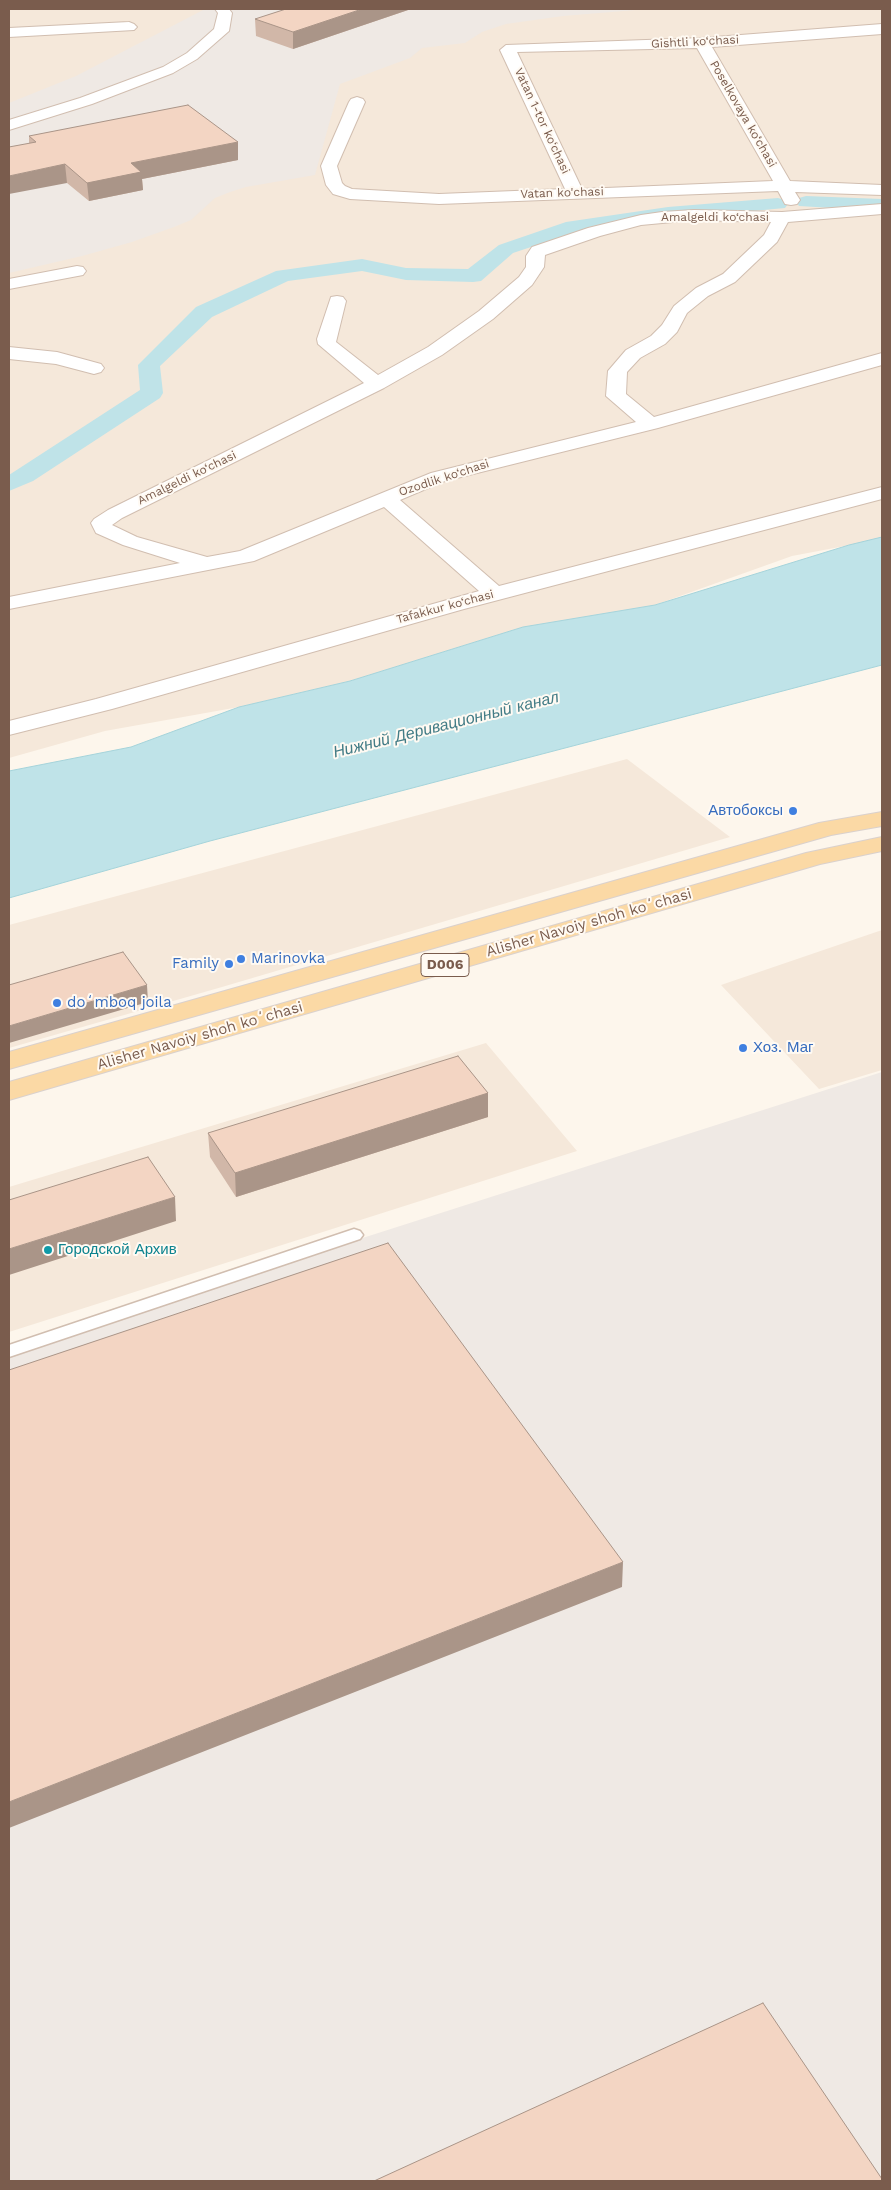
<!DOCTYPE html>
<html>
<head>
<meta charset="utf-8">
<style>
	body { margin:0 }
	#map { position:relative; width:891px; height:2190px; overflow:hidden; background:#fdf6ec; font-family:"Work Sans",sans-serif }
	canvas { display:block }
	.frame { position:absolute; inset:0; border:10px solid #7a5c4d; pointer-events:none }
</style>
</head>
<body>
<div id="map">
<canvas width="891" height="2190"></canvas>
<div class="frame"></div>
</div>
<script>
const c = document.querySelector('canvas').getContext('2d');
c.lineJoin = 'round';
function fillPath(path, color) {
  c.fillStyle = color;
  c.fill(path, 'evenodd');
}
function toPath(rows) {
  const path = new Path2D();
  for (const r of rows) {
    path.moveTo(r[0], r[1]);
    for (let i = 2; i < r.length; i += 2) path.lineTo(r[i], r[i + 1]);
  }
  return path;
}
function stroke(path, color, width, dash) {
  c.strokeStyle = color;
  c.lineWidth = width;
  c.lineCap = dash ? 'butt' : 'round';
  c.setLineDash(dash || []);
  c.stroke(path);
}
function label(font, color, halo, rows, align = 'center') {
  c.font = font + ' "Work Sans",sans-serif';
  c.lineWidth = 4;
  c.setLineDash([]);
  c.textBaseline = 'middle';
  c.strokeStyle = halo;
  c.fillStyle = color;
  for (const [text, x, y, turn = 0] of rows) {
    c.save();
    c.translate(x, y);
    c.rotate((+turn || 0) * Math.PI / 180);
    c.textAlign = isNaN(turn) ? turn : align;
    if (halo) c.strokeText(text, 0, 0);
    c.fillText(text, 0, 0);
    c.restore();
  }
}
const residential = toPath([
	[9,9,882,9,882,539,792,556,655,605,523,627,350,681,239,707,105,731,9,758],
	[627,759,730,837,222,987,9,1048,9,925],
	[882,930,882,1070,819,1089,721,985],
	[486,1043,577,1151,9,1332,9,1187]
]);
const industrial = toPath([
	[205,9,648,9,563,16,506,24,482,32,465,43,422,48,410,58,340,84,315,175,246,187,230,192,215,198,191,220,174,227,132,242,82,256,9,273,9,103,76,76],
	[882,1072,882,2181,9,2181,9,1351]
]);
const water = toPath([
	[882,537,882,665,210,841,9,898,9,771,131,747,239,707,350,681,523,627,655,605,849,545,882,537]
]);
const canal = toPath([
	[806,196,882,199,882,211,799,206,796,202,799,198,806,196],
	[778,198,785,200,788,204,785,208,668,219,570,234,513,253,481,281,473,282,406,280,362,271,288,281,212,317,160,366,163,393,160,398,33,481,9,491,9,475,140,390,138,365,196,307,276,271,362,259,406,268,468,269,499,245,566,222,668,207,778,198]
]);
const service = toPath([
	[354,1229,360,1231,363,1235,360,1239,9,1357,9,1345,354,1229]
]);
const minor = toPath([
	[215,9,229,9,232,13,229,31,197,59,173,73,92,104,9,130,9,120,80,98,163,67,187,53,214,29,218,13,215,9],
	[129,22,134,24,137,27,134,30,9,37,9,28,129,22],
	[882,24,882,34,712,47,790,181,882,185,882,195,795,192,800,200,797,204,791,205,785,204,778,191,439,204,350,199,333,194,326,185,321,166,349,102,351,99,357,97,363,99,365,102,337,166,342,183,345,186,352,189,439,194,565,189,500,50,506,45,702,38,882,24],
	[697,48,773,181,582,189,517,52,697,48],
	[882,204,882,214,788,222,777,242,735,282,708,296,687,313,677,332,665,344,640,358,627,372,626,394,654,417,882,353,882,365,658,428,445,481,400,500,499,586,882,487,882,499,464,609,112,709,9,735,9,721,96,699,479,591,384,507,254,561,9,609,9,597,180,563,123,545,96,533,91,523,94,519,108,510,364,383,318,344,317,339,331,297,337,296,343,297,346,301,336,342,378,375,428,347,479,311,519,277,526,267,526,256,532,247,588,228,641,215,662,212,694,210,782,212,882,204],
	[694,220,771,222,764,235,723,274,696,288,674,306,662,325,651,336,626,350,608,371,606,396,636,422,431,473,240,551,207,557,137,537,112,525,122,518,384,388,442,355,493,319,532,285,544,267,545,255,600,236,641,225,694,220],
	[77,266,83,267,86,271,83,275,9,289,9,279,77,266],
	[9,347,57,352,101,364,104,368,101,372,94,374,56,364,9,359,9,347]
]);
const primary = toPath([
	[882,812,882,826,831,835,9,1069,9,1052,819,823,882,812],
	[882,837,882,851,820,864,9,1100,9,1082,806,853,882,837]
]);
const wall = toPath([
	[411,9,293,49,256,36,255,19],
	[29,136,238,142,238,160,142,179,143,190,89,201,67,183,29,143],
	[488,1093,488,1117,236,1197,210,1157,208,1133]
]);
const shadedWall = toPath([
	[362,9,411,9,293,49,293,32],
	[238,142,238,160,142,179,143,190,89,201,87,183,131,163],
	[65,164,67,183,9,194,9,176],
	[147,985,148,1002,9,1043,9,1026],
	[488,1093,488,1117,236,1197,235,1173],
	[175,1197,176,1221,9,1275,9,1249],
	[623,1562,622,1587,9,1828,9,1802]
]);
const building = toPath([
	[286,9,362,9,293,32,255,19,286,9],
	[188,105,238,142,131,163,141,172,87,183,65,164,9,176,9,147,36,142,29,136,188,105],
	[123,952,147,985,9,1026,9,985,123,952],
	[458,1056,488,1093,235,1173,208,1133,458,1056],
	[148,1157,175,1197,9,1249,9,1200,148,1157],
	[388,1243,623,1562,9,1802,9,1370,388,1243],
	[763,2003,882,2179,882,2181,374,2181,763,2003]
]);
const markers = [
	[793,811,5,"#3f7fe0"],
	[241,959,5,"#3f7fe0"],
	[229,964,5,"#3f7fe0"],
	[57,1003,5,"#3f7fe0"],
	[743,1048,5,"#3f7fe0"],
	[48,1250,5,"#0f9aa8"]
];
const farStreetnames = [
	["Gishtli ko‘chasi",695,42,-3],
	["Poselkovaya ko‘chasi",743,114,60],
	["Vatan 1-tor ko‘chasi",542,121,65],
	["Vatan ko'chasi",562,193,-2],
	["Amalgeldi ko‘chasi",715,217],
	["Amalgeldi ko‘chasi",187,478,-26],
	["Ozodlik ko‘chasi",444,478,-18],
	["Tafakkur ko‘chasi",445,607,-15]
];
const shields = [
	[445,965,48]
];
const shieldNames = [
	["D006",445,965]
];
const shopNames = [
	["Автобоксы",783,811,"right"],
	["Marinovka",251,959],
	["Family",219,964,"right"],
	["doʻmboq joila",67,1003],
	["Хоз. Маг",753,1048]
];
const streetNames = [
	["Alisher Navoiy shoh koʻchasi",589,923,-16],
	["Alisher Navoiy shoh koʻchasi",200,1036,-16]
];
const cultureNames = [
	["Городской Архив",58,1250]
];
const waterNames = [
	["Нижний Деривационный канал",446,725,-14]
];
fillPath(residential, '#f5e8da');
fillPath(industrial, '#efe9e4');
fillPath(water, '#bfe3e8');
stroke(water, '#a5d3da', 1);
fillPath(canal, '#bfe3e8');
stroke(service, '#d1beb0', 3);
stroke(minor, '#d1beb0', 2);
stroke(primary, '#dad1cd', 2);
fillPath(service, '#fff');
fillPath(minor, '#fff');
fillPath(primary, '#fbd9a5');
fillPath(wall, '#d1b7a8');
fillPath(shadedWall, '#aa9588');
fillPath(building, '#f3d5c3');
stroke(building, '#aa9588', 1);
for (const [x, y, r, color] of markers) {
  const dot = new Path2D();
  dot.arc(x, y, r, 0, 2 * Math.PI);
  c.fillStyle = color;
  c.fill(dot);
  stroke(dot, '#fffaf3', 2);
}
label('12px', '#7a5c4d', '#fffaf3', farStreetnames);
for (const [x, y, w] of shields) {
  const box = new Path2D();
  box.roundRect(x - w / 2, y - 11.5, w, 23, 4);
  c.fillStyle = '#fffaf3';
  c.fill(box);
  stroke(box, '#7a5c4d', 1);
}
label('bold 14px', '#7a5c4d', null, shieldNames);
label('15px', '#366cbe', '#fffaf3', shopNames, 'left');
label('15px', '#7a5c4d', '#fffaf3', streetNames);
label('15px', '#0d838f', '#fffaf3', cultureNames, 'left');
label('italic 16px', '#437c86', '#fffaf3', waterNames);
</script>
</body>
</html>
